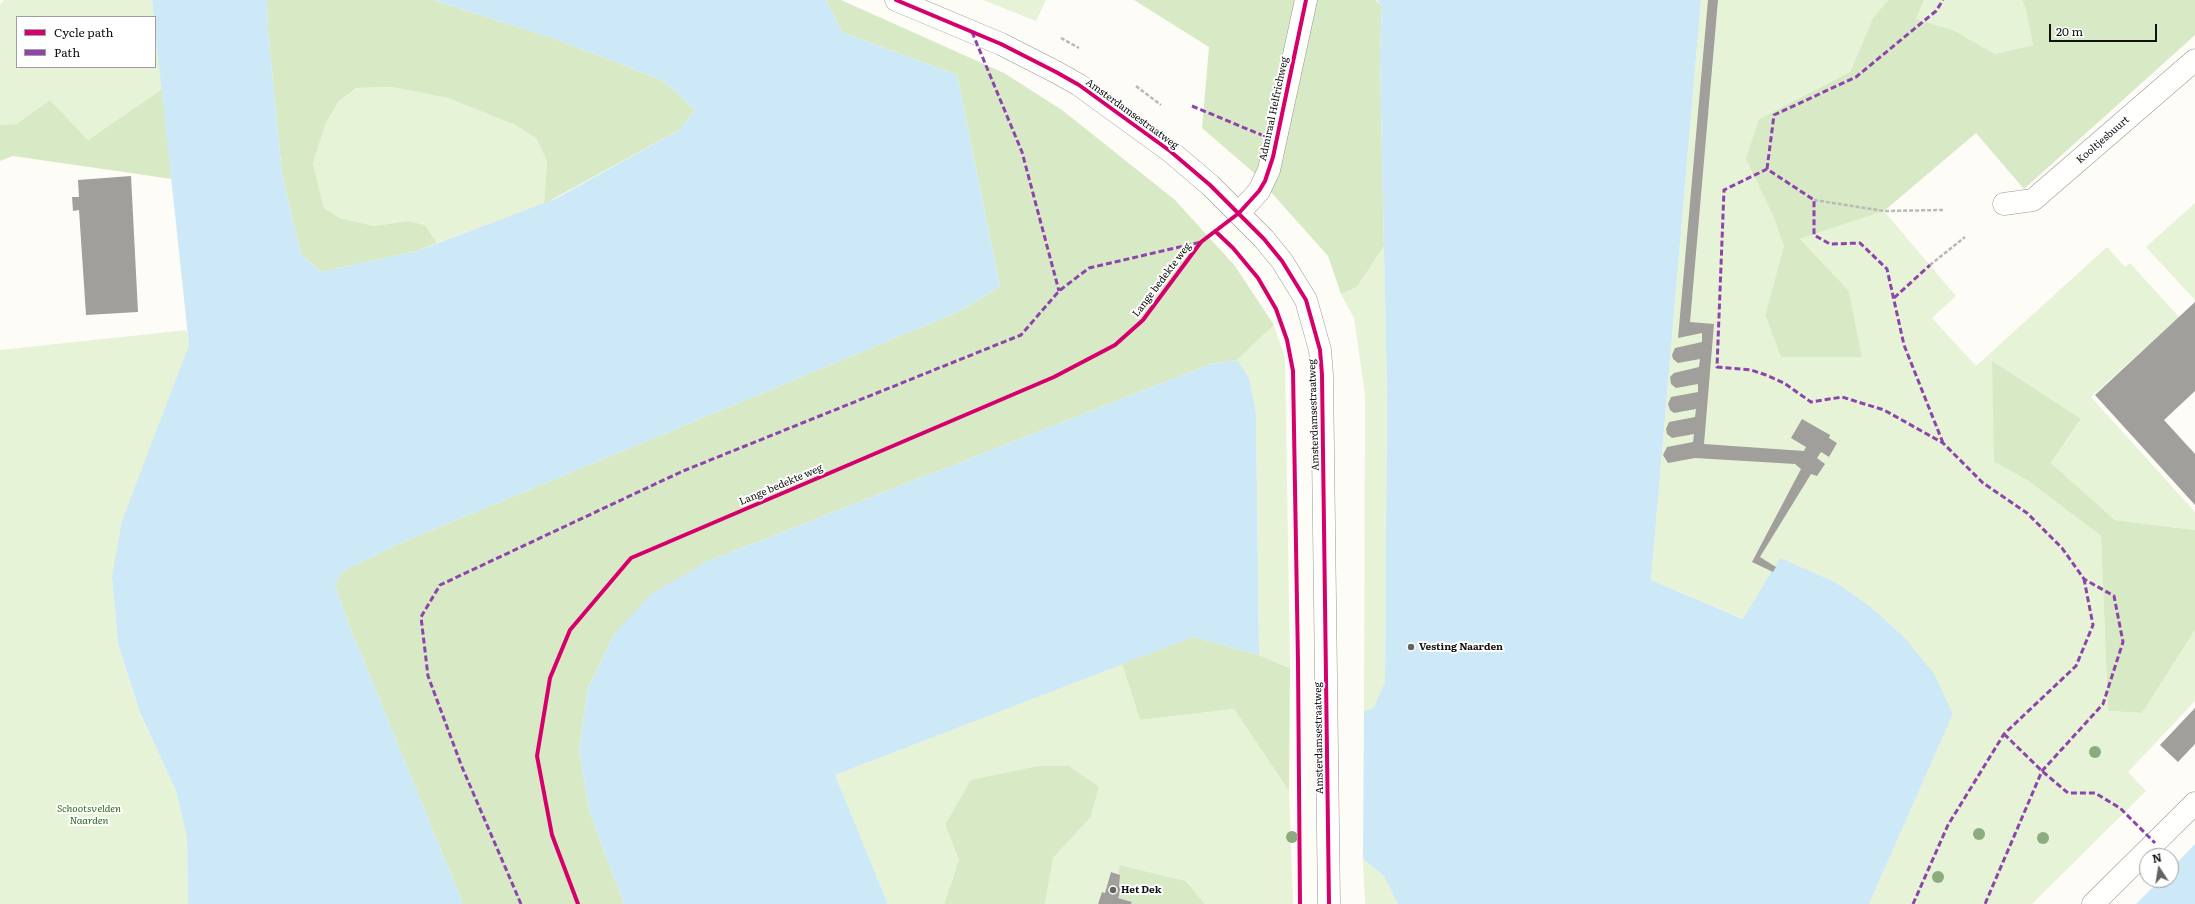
<!DOCTYPE html>
<html>
<head>
<meta charset="utf-8">
<style>
	body { margin:0 }
	#map { position:relative; width:2195px; height:904px; overflow:hidden; background:#fdfcf7; font-family:Literata,serif }
	canvas { display:block }
	.legend { position:absolute; left:16px; top:16px; width:140px; height:52px; box-sizing:border-box; background:#fff; border:1px solid #a0a0a0; margin:0; padding:5px 7px; list-style:none; font-size:12px; color:#111 }
	.legend li { display:flex; align-items:center; gap:8px; height:20px }
	.legend b { width:20px; border:1px solid #a0a0a0 }
	.north { position:absolute; left:2139px; top:848px; width:40px; height:40px; box-sizing:border-box; background:#fff; border:1px solid #a0a0a0; border-radius:50%; rotate:348deg; font-size:11px; font-weight:700; line-height:16px; text-align:center; color:#111 }
	.north::after { content:''; display:block; margin:auto; width:14px; height:18px; background:#646362; clip-path:polygon(50% 0,100% 100%,50% 72%,0 100%) }
	.scale { position:absolute; left:2049px; top:24px; width:108px; height:18px; box-sizing:border-box; border:2px solid #111; border-top:0; padding-left:5px; font-size:12px; line-height:14px; white-space:nowrap; color:#111; -webkit-text-stroke:3px #fff; paint-order:stroke }
</style>
</head>
<body>
<div id="map">
<canvas width="2195" height="904"></canvas>
<ul class="legend">
<li><b style="height:5px;background:#d6006c"></b>Cycle path</li>
<li><b style="height:5px;background:#8e44ad"></b>Path</li>
</ul>
<div class="north">N</div>
<div class="scale">20 m</div>
</div>
<script>
const c = document.querySelector('canvas').getContext('2d');
c.lineJoin = 'round';
function fillPath(path, color) {
  c.fillStyle = color;
  c.fill(path, 'evenodd');
}
function toPath(rows) {
  const path = new Path2D();
  for (const r of rows) {
    path.moveTo(r[0], r[1]);
    for (let i = 2; i < r.length; i += 2) path.lineTo(r[i], r[i + 1]);
  }
  return path;
}
function stroke(path, color, width, dash) {
  c.strokeStyle = color;
  c.lineWidth = width;
  c.lineCap = dash ? 'butt' : 'round';
  c.setLineDash(dash || []);
  c.stroke(path);
}
function label(font, color, halo, rows, align = 'center') {
  c.font = font + ' Literata,serif';
  c.lineWidth = 4;
  c.setLineDash([]);
  c.textBaseline = 'middle';
  c.strokeStyle = halo;
  c.fillStyle = color;
  for (const [text, x, y, turn = 0] of rows) {
    c.save();
    c.translate(x, y);
    c.rotate((+turn || 0) * Math.PI / 180);
    c.textAlign = isNaN(turn) ? turn : align;
    if (halo) c.strokeText(text, 0, 0);
    c.fillText(text, 0, 0);
    c.restore();
  }
}
const green = toPath([
	[4,0,152,0,154,17,17,17,17,67,155,67,155,22,162,89,88,140,50,100,16,124,0,125,0,5],
	[983,0,1046,0,1036,21],
	[1701,0,1888,0,1873,18,1850,72,1759,119,1772,213,1784,246,1765,315,1781,356,1862,357,1849,291,1800,239,1884,211,1956,296,1932,318,1976,366,2107,247,2125,267,2130,263,2179,317,2091,397,2195,512,2195,530,2115,520,2051,463,2081,420,1994,462,2027,480,2101,536,2108,711,2142,713,2195,630,2195,701,2128,772,2146,791,2032,904,1869,904,1953,714,1905,638,1871,607,1835,582,1781,559,1744,619,1651,580],
	[1924,0,2027,0,2025,6,2033,45,1995,54,1953,30,1916,19],
	[392,87,448,98,515,125,536,138,547,160,544,204,437,243,425,225,408,221,374,226,340,218,324,208,313,163,326,123,339,101,358,88],
	[2195,203,2195,300,2146,247],
	[1384,246,1387,394,1385,682,1373,710,1364,711,1365,394,1354,318,1341,294,1357,287],
	[1274,325,1285,358,1290,668,1259,655,1256,414,1237,360],
	[187,330,189,345,161,420,112,577,118,644,140,714,176,791,187,838,188,904,0,904,0,350],
	[1122,664,1140,720,1234,709,1289,791,1293,904,1205,904,1186,881,1121,865,1118,874,1111,872,1105,893,1102,892,1098,904,1045,904,1053,858,1090,818,945,825,959,860,944,904,888,904,835,775],
	[1363,859,1384,876,1398,904,1365,904]
]);
const forest = toPath([
	[267,0,434,0,558,40,661,80,679,94,694,110,681,129,544,204,547,161,536,138,515,125,448,98,392,87,357,88,339,101,326,123,313,163,324,208,340,218,374,226,408,221,425,225,437,243,417,251,321,272,301,254,282,175,268,30],
	[826,0,841,0,1004,73,1062,110,1175,200,1235,266,1274,325,1237,360,1211,364,706,562,615,633,588,688,579,750,590,813,624,904,463,904,349,625,335,585,343,571,396,545,958,312,1000,287,957,75,842,32],
	[1134,0,1376,0,1382,7,1380,54,1384,246,1357,287,1341,294,1328,256,1253,172,1202,128,1209,47],
	[1888,0,1924,0,1916,19,1953,30,1995,54,2033,45,2025,6,2022,0,2195,0,2195,35,2024,189,1976,133,1884,211,1800,239,1849,291,1862,357,1781,357,1765,315,1784,246,1772,213,1746,159,1759,119,1850,72,1873,18],
	[162,89,172,179,13,156,0,161,0,125,16,124,50,100,88,140],
	[1992,361,2081,419,2051,463,2115,520,2195,530,2195,630,2142,713,2108,711,2101,536,2027,480,1994,462],
	[1193,637,1259,655,1290,668,1289,791,1234,709,1140,720,1122,664],
	[1038,766,1069,766,1099,787,1090,818,1053,858,1045,904,944,904,959,860,945,825,971,780],
	[1120,865,1186,881,1205,904,1131,904,1132,902,1118,898,1122,887,1119,886,1118,874]
]);
const water = toPath([
	[152,0,267,0,268,30,282,175,301,254,321,272,417,251,555,199,681,129,694,110,679,94,661,80,558,40,434,0,826,0,842,32,957,75,1000,287,958,312,396,545,343,571,335,585,349,625,463,904,188,904,187,838,176,791,140,713,118,644,112,577,122,521,189,345],
	[1377,0,1701,0,1651,580,1743,619,1780,558,1835,582,1871,607,1905,638,1934,674,1953,714,1869,904,1398,904,1384,876,1363,859,1364,711,1373,709,1385,682,1387,394,1380,54,1382,7],
	[1237,360,1249,378,1256,414,1259,655,1193,637,835,775,888,904,624,904,590,813,579,750,588,688,615,633,651,594,706,562,1211,364],
	[2195,844,2195,904,2136,904,2160,880,2171,880,2171,869]
]);
const building = toPath([
	[1708,0,1718,0,1690,322,1714,324,1704,444,1804,451,1806,447,1791,438,1802,419,1830,435,1829,438,1837,443,1829,457,1821,452,1817,458,1825,464,1817,476,1811,474,1760,557,1776,567,1773,572,1752,562,1801,469,1795,464,1695,458,1668,463,1663,455,1667,447,1693,442,1694,434,1672,438,1667,434,1666,429,1669,422,1695,417,1696,409,1674,413,1670,410,1668,404,1671,397,1698,392,1698,384,1676,388,1671,384,1670,377,1674,373,1699,367,1700,359,1678,363,1673,359,1672,355,1675,348,1702,342,1702,333,1678,338],
	[131,176,138,312,86,315,79,210,73,211,72,197,79,197,78,180],
	[2195,302,2195,391,2164,420,2195,454,2195,505,2095,395],
	[2195,708,2195,744,2178,762,2160,745],
	[1111,872,1120,875,1119,886,1122,887,1118,898,1132,902,1131,904,1098,904,1102,892,1105,893]
]);
const path = toPath([
	[1061,38,1079,48],
	[1136,86,1161,105],
	[1814,200,1884,211,1943,210],
	[1930,265,1965,237]
]);
const minor = toPath([
	[2004,204,2033,200,2195,60],
	[1239,213,1259,191,1269,170,1306,0],
	[2093,904,2195,803]
]);
const tertiary = toPath([
	[896,0,1001,44,1056,72,1079,85,1170,151,1210,185,1264,239,1282,261,1306,300,1320,350,1322,375,1329,904]
]);
const quiet = toPath([
	[972,32,1022,152,1059,291],
	[1192,106,1276,141],
	[1767,169,1774,115,1856,77,1936,11,1943,0],
	[1894,298,1930,265],
	[1943,443,1904,345,1887,269,1860,243,1830,244,1814,235,1814,200,1767,169,1724,190,1717,367,1751,370,1766,375,1784,383,1811,402,1842,397,1884,410,1943,443,1983,483,2027,513,2062,548,2084,579,2114,596,2123,642,2103,704,2042,771,1985,904],
	[2004,734,2042,771,2068,793,2095,793,2120,808,2155,843],
	[521,904,462,767,428,676,421,617,440,585,683,471,1021,335,1059,291,1089,268,1201,242],
	[1913,904,1948,825,2004,734,2076,666,2093,625,2084,579]
]);
const cycleway = toPath([
	[896,0,1001,44,1056,72,1079,85,1170,151,1210,185,1264,239,1282,261,1306,300,1320,350,1322,375,1329,904],
	[1215,231,1233,248,1258,278,1276,309,1287,340,1293,371,1298,662,1300,904],
	[578,904,552,835,537,756,550,678,570,630,631,558,1054,377,1115,345,1143,320,1201,242,1239,213,1259,191,1265,181,1273,157,1306,0]
]);
const trees = [
	[2095,752],
	[1979,834],
	[1292,837],
	[2043,838],
	[1938,877]
];
const markers = [
	[1411,647,4,"#646362"],
	[1113,890,4,"#646362"]
];
const streetNames = [
	["Admiraal Helfrichweg",1274,109,-78],
	["Amsterdamsestraatweg",1132,114,36],
	["Kooltjesbuurt",2103,140,-41],
	["Lange bedekte weg",1162,280,-53],
	["Amsterdamsestraatweg",1314,415,-92],
	["Lange bedekte weg",781,485,-23],
	["Amsterdamsestraatweg",1319,738,-91]
];
const poiNames = [
	["Vesting Naarden",1419,647],
	["Het Dek",1121,890]
];
const parkNames = [
	["Schootsvelden",89,809],
	["Naarden",89,821]
];
fillPath(green, '#e7f3d7');
fillPath(forest, '#d8eac5');
fillPath(water, '#cde8f7');
fillPath(building, '#a19f9c');
stroke(minor, '#979795', 23);
stroke(tertiary, '#979795', 23);
stroke(path, '#b9b9b8', 2.5, [4, 2]);
stroke(minor, '#fffffe', 22);
stroke(tertiary, '#fffffe', 22);
stroke(quiet, '#8e44ad', 3, [6, 3]);
stroke(cycleway, '#d6006c', 4);
c.fillStyle = '#8cac80';
for (const [x, y] of trees) {
  c.beginPath();
  c.arc(x, y, 6, 0, 2 * Math.PI);
  c.fill();
}
for (const [x, y, r, color] of markers) {
  const dot = new Path2D();
  dot.arc(x, y, r, 0, 2 * Math.PI);
  c.fillStyle = color;
  c.fill(dot);
  stroke(dot, '#fff', 1.5);
}
label('10px', '#111', '#fff', streetNames);
label('bold 10px', '#111', '#fff', poiNames, 'left');
label('italic 10px', '#2f6b1f', '#fff', parkNames);
</script>
</body>
</html>
